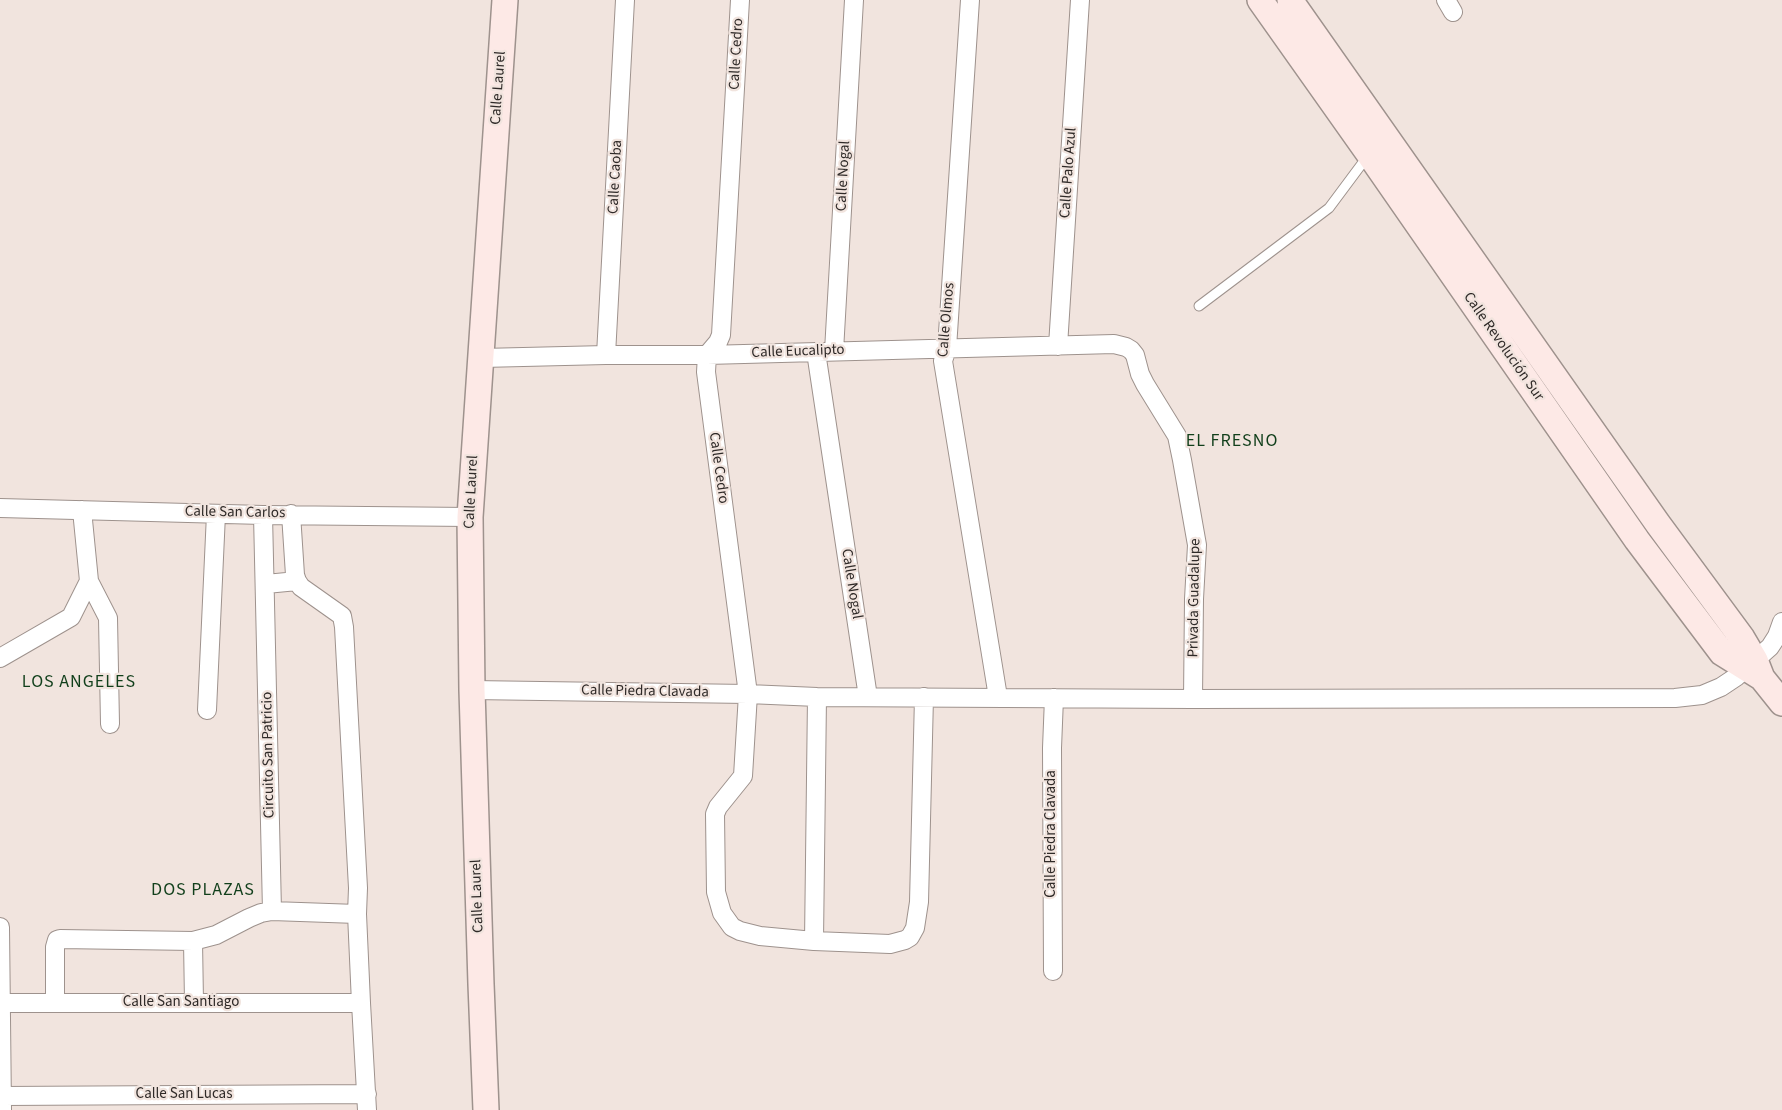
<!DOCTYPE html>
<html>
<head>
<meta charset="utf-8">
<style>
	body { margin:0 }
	canvas { display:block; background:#f1e4de }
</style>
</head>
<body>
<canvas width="1782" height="1110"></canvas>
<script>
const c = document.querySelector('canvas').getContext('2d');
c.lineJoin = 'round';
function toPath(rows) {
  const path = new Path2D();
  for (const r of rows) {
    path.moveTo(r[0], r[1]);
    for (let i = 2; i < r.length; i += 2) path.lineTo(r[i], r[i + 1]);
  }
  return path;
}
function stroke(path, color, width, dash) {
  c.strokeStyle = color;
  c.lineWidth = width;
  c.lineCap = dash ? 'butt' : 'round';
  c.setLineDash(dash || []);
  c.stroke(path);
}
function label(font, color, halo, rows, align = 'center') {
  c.font = font + ' "Source Sans 3",sans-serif';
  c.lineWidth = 4.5;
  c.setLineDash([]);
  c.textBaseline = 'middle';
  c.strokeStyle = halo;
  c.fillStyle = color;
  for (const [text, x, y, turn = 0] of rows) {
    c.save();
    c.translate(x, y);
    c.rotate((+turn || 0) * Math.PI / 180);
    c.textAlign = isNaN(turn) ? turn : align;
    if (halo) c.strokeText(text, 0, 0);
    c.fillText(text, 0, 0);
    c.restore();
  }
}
const lane = toPath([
	[1199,306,1329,208,1367,157]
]);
const street = toPath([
	[740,0,721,335,718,342,707,355,706,372,748,694,743,776,718,807,715,814,716,892,722,913,732,927,740,931,760,936,814,941,890,944,905,940,910,937,915,928,919,902,924,697],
	[970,0,947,348,943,361,998,697],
	[1446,0,1453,12],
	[1058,346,1080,0],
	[834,351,854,0],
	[816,352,868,697],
	[606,355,625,0],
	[482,358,606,355,707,355,1114,344,1126,347,1131,350,1135,355,1140,374,1145,384,1177,436,1182,460,1197,545,1194,599,1193,699],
	[0,508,263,515,470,517],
	[82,510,89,581,108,618,110,724],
	[291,514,295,575,297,581,301,587,342,616,344,627,358,888,357,914,361,1003,367,1110],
	[263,515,272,911],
	[266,584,297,581],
	[0,658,71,617,89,581],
	[472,690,748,694,817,697,1193,699,1675,698,1702,695,1721,687,1736,677,1770,647,1777,636,1782,622],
	[207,710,216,514],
	[0,927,2,1110],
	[193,941,194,1002],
	[814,941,817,697],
	[1053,971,1052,748,1054,698],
	[55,1002,55,947,57,940,60,939,193,941,216,935,249,918,261,913,272,911,357,914],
	[1,1003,361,1003],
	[2,1096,367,1094]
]);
const secondary = toPath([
	[1260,0,1369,154,1637,540,1722,653,1762,678],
	[1290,0,1658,524,1742,638,1755,660,1762,678,1782,703],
	[486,1110,481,984,472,690,470,517,505,0]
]);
const streetNames = [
	["Calle Cedro",737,54,-87],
	["Calle Laurel",499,88,-86],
	["Calle Palo Azul",1069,173,-86],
	["Calle Nogal",844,176,-87],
	["Calle Caoba",616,177,-87],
	["Calle Olmos",947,320,-85],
	["Calle Revolución Sur",1503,347,55],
	["Calle Eucalipto",798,352,-2],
	["Calle Cedro",718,468,82],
	["Calle Laurel",472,492,-87],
	["Calle San Carlos",235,513,1],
	["Calle Nogal",851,584,81],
	["Privada Guadalupe",1195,598,-89],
	["Calle Piedra Clavada",645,692,1],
	["Circuito San Patricio",269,755,-91],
	["Calle Piedra Clavada",1052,834,-90],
	["Calle Laurel",478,896,-92],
	["Calle San Santiago",181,1003],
	["Calle San Lucas",184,1095]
];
const quarterNames = [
	["EL FRESNO",1232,442],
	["LOS ANGELES",79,683],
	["DOS PLAZAS",203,891]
];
stroke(lane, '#9e928d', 11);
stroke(street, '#9e928d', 20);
stroke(secondary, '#9e928d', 28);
stroke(lane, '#fff', 9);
stroke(street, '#fff', 18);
stroke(secondary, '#fde9e6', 25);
label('15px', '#2f2a28', '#f1e4de', streetNames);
c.letterSpacing = '1px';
label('18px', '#113f1b', '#f1e4de', quarterNames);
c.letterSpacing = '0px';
</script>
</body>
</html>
